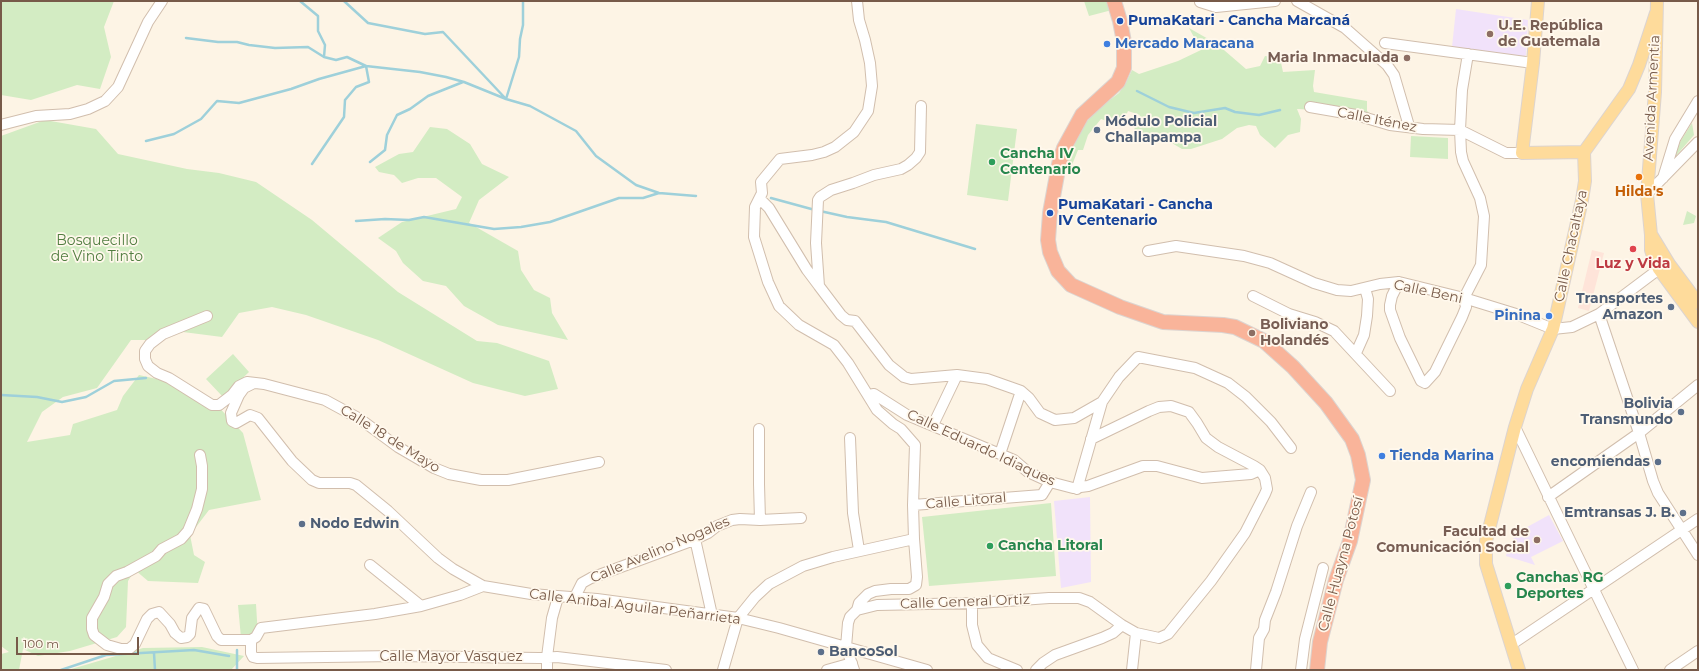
<!DOCTYPE html>
<html>
<head>
<meta charset="utf-8">
<style>
	body { margin:0 }
	#map { position:relative; width:1699px; height:671px; overflow:hidden; background:#fdf4e5; font-family:Montserrat,sans-serif }
	canvas { display:block }
	.frame { position:absolute; inset:0; border:2px solid #775a49; pointer-events:none }
	.scale { position:absolute; left:16px; top:637px; width:123px; height:18px; box-sizing:border-box; border:2px solid #775a49; border-top:0; padding-left:5px; font-size:12px; line-height:14px; white-space:nowrap; color:#775a49; -webkit-text-stroke:3px #fff8ec; paint-order:stroke }
</style>
</head>
<body>
<div id="map">
<canvas width="1699" height="671"></canvas>
<div class="frame"></div>
<div class="scale">100 m</div>
</div>
<script>
const c = document.querySelector('canvas').getContext('2d');
c.lineJoin = 'round';
function fillPath(path, color) {
  c.fillStyle = color;
  c.fill(path, 'evenodd');
}
function toPath(rows) {
  const path = new Path2D();
  for (const r of rows) {
    path.moveTo(r[0], r[1]);
    for (let i = 2; i < r.length; i += 2) path.lineTo(r[i], r[i + 1]);
  }
  return path;
}
function stroke(path, color, width, dash) {
  c.strokeStyle = color;
  c.lineWidth = width;
  c.lineCap = dash ? 'butt' : 'round';
  c.setLineDash(dash || []);
  c.stroke(path);
}
function label(font, color, halo, rows, align = 'center') {
  c.font = font + ' Montserrat,sans-serif';
  c.lineWidth = 3.5;
  c.setLineDash([]);
  c.textBaseline = 'middle';
  c.strokeStyle = halo;
  c.fillStyle = color;
  for (const [text, x, y, turn = 0] of rows) {
    c.save();
    c.translate(x, y);
    c.rotate((+turn || 0) * Math.PI / 180);
    c.textAlign = isNaN(turn) ? turn : align;
    if (halo) c.strokeText(text, 0, 0);
    c.fillText(text, 0, 0);
    c.restore();
  }
}
const commercial = toPath([
	[1592,250,1604,253,1589,311,1578,308]
]);
const education = toPath([
	[1456,9,1528,20,1526,55,1522,58,1452,47],
	[1090,497,1091,582,1061,588,1054,501],
	[1549,515,1563,541,1531,557,1535,565,1506,556,1508,546,1518,532]
]);
const green = toPath([
	[1,1,114,1,104,27,111,57,100,89,77,85,31,100,1,95],
	[1084,1,1109,1,1112,10,1089,16],
	[1189,28,1217,44,1246,69,1260,66,1265,56,1280,58,1283,72,1315,70,1313,86,1314,92,1367,101,1367,111,1384,123,1337,111,1297,109,1301,119,1300,132,1288,135,1275,148,1260,135,1256,126,1249,125,1237,128,1222,139,1191,149,1182,149,1170,142,1134,130,1140,115,1128,111,1121,126,1101,119,1088,135,1083,150,1078,150,1070,170,1064,170,1069,148,1078,131,1098,109,1119,93,1126,83,1132,70,1139,74,1178,61,1201,50],
	[45,120,96,129,118,154,187,169,219,173,256,182,312,220,398,292,477,341,497,343,549,361,558,389,525,396,473,383,378,340,306,315,272,307,239,313,222,337,183,332,154,340,131,340,97,388,63,397,42,412,27,442,70,435,73,424,117,410,123,396,139,375,161,380,212,400,243,433,261,500,209,510,190,535,194,555,205,562,198,583,148,581,135,570,128,581,126,627,117,637,70,651,38,656,23,649,19,670,1,670,1,654,9,652,1,646,1,136],
	[1692,123,1694,135,1675,157,1680,142],
	[976,124,1017,129,1008,201,967,195],
	[430,127,447,129,470,144,482,164,509,177,479,200,469,223,518,251,521,270,534,290,550,298,552,313,568,340,498,325,464,306,446,286,423,281,403,263,396,251,378,238,402,222,456,209,462,197,436,178,418,178,402,183,394,175,379,172,375,167,399,154,413,152],
	[1411,136,1448,138,1448,159,1410,157],
	[1687,211,1696,216,1694,223,1683,225],
	[233,354,249,372,223,397,206,379],
	[1051,503,1056,576,929,586,922,517],
	[256,604,258,637,241,638,238,605],
	[202,647,244,656,231,670,68,670,143,648]
]);
const stream = toPath([
	[300,1,318,16,318,31,325,45,324,57],
	[344,1,368,23,425,34,443,32,506,99,519,57,520,39,523,25,523,1],
	[186,38,218,42,237,42,249,45,275,48,308,47,324,57,336,60,347,57,366,66,369,82,356,87,345,100,344,117,312,164],
	[1137,91,1169,107,1194,113,1225,108,1235,112,1259,115,1280,110],
	[146,141,174,134,201,119,217,101,239,103,291,89,319,79,366,66,420,72,446,77,464,82,506,99,530,106,576,131,596,156,636,185,659,193,696,196],
	[370,162,385,150,387,135,397,115,410,109,428,96,463,82],
	[771,198,815,210],
	[820,211,847,217,886,222,975,249],
	[356,221,385,219,409,220,424,217,494,229,521,227,550,222,619,198,643,198,659,193],
	[1,395,37,397,62,402,86,397,114,381,146,378],
	[237,650,237,670],
	[154,653,155,670],
	[61,670,106,655,194,650,229,656]
]);
const minor = toPath([
	[857,1,859,20,865,40,870,63,872,86,868,111,854,132,835,147,824,152,812,155,780,159,761,182,762,193,755,207,754,237,768,282,779,306,799,325,834,345,848,363,877,410,893,424,901,429,915,445,913,505,914,539,917,577,916,585,909,589,891,589,875,591,868,594,859,603,857,610],
	[1297,1,1345,28,1387,65,1394,75,1409,126],
	[1200,2,1216,7,1275,1],
	[1385,43,1533,63],
	[921,106,920,152,916,158,908,165,901,169,874,175,853,183,831,190,820,197,818,200,816,243,819,286,841,315,847,320,855,321,889,365,904,377,911,379,957,375,987,379,1021,391,1029,398,1040,413,1055,420,1074,418,1102,402],
	[1310,107,1356,115,1390,125,1423,129,1460,130,1506,153,1522,153],
	[1,125,36,116,70,114,88,109,105,101,118,87,148,22,162,1],
	[1663,178,1675,139,1698,101],
	[1647,194,1698,142],
	[760,199,769,208,807,270,819,286],
	[1148,251,1176,246,1244,256,1270,263,1314,283,1337,290,1351,291,1380,284,1399,282,1464,298,1516,314,1553,329,1572,327,1599,314,1659,269,1666,266],
	[1399,282,1392,296,1390,305,1390,310,1400,338,1421,381,1425,383,1435,372,1462,317,1466,307,1464,298,1481,265,1484,216,1480,198,1463,161,1461,152,1460,130,1462,90,1468,54],
	[1253,296,1289,314,1315,322,1334,331,1390,391],
	[1599,314,1639,433,1653,481,1658,493,1698,555],
	[207,316,163,334,150,344,145,351,145,359,148,366,157,373,169,378,212,405,219,405,232,395,239,386,247,382,264,384,325,400,360,419,398,447,434,468,449,474,481,480,508,480,599,462],
	[1356,353,1364,335,1367,316,1368,299,1365,288],
	[254,383,244,388,239,395,231,413,232,421,236,423,250,415,258,418,292,461,312,480,319,483,350,483,356,485,388,511,438,558,453,569,483,586,531,594,597,599,738,618,779,628,927,670],
	[868,395,874,394,907,415,1000,454,1014,460,1028,472,1050,482,1073,488,1088,486,1143,466,1157,466,1202,478,1251,474,1260,470],
	[933,425,957,375],
	[1515,427,1633,670],
	[759,429,759,484,760,520],
	[850,438,853,513,859,550],
	[1000,454,1021,391],
	[200,455,202,466,202,489,197,509,188,531,181,539,162,549,156,556,127,572,116,576,108,584,104,597,92,618,92,629,94,635,107,645,121,649,129,649,135,644,147,619,152,614,159,612,170,624,175,633,181,638,187,637,190,634,192,618,199,608,204,609,217,636,221,640,251,640,256,637,261,628,375,614,421,606,460,595,483,586],
	[1077,489,1102,402,1119,377,1138,357,1195,368,1228,383,1246,397,1271,422,1291,448],
	[1548,497,1639,433,1698,385],
	[913,505,1042,495,1050,482],
	[695,539,712,615],
	[370,565,421,606],
	[575,597,582,583,591,578,691,541,708,533,717,526,732,520,740,519,760,520,801,518],
	[972,603,972,625,977,645,988,658,1017,670],
	[251,640,251,653,253,657,257,658,395,656,539,658,557,657,666,670],
	[1512,644,1698,519],
	[547,670,547,657,552,618,558,597],
	[723,670,738,618,755,597,769,584,803,566,833,557,914,539],
	[827,670,852,663],
	[854,670,846,647,848,623,850,617,857,610,877,605,979,603,1049,598,1079,598,1090,602,1122,625,1136,633,1159,638,1168,634,1211,581,1245,533,1265,494,1267,489,1265,478,1260,470,1254,466,1218,447,1206,438,1197,423,1189,412,1171,406,1159,407,1149,411,1091,439],
	[1036,670,1043,663,1055,655,1102,638,1113,633,1122,625],
	[1132,670,1136,633],
	[1256,670,1259,638,1264,629,1265,620,1276,592,1297,526,1311,492],
	[1301,670,1305,639,1323,568],
	[1670,670,1698,651]
]);
const major = toPath([
	[1538,1,1533,63,1522,153,1584,152],
	[1657,1,1655,92,1647,194,1651,235,1651,250,1654,259,1659,269,1698,322],
	[1652,236,1669,264,1698,303],
	[1519,670,1486,564,1486,541,1515,427,1527,389,1553,329,1556,316,1582,200,1585,181,1584,152,1629,89,1639,65,1656,13]
]);
const highway = toPath([
	[1114,1,1120,21,1124,42,1124,68,1118,82,1082,115,1064,148,1059,164,1050,213,1048,240,1050,252,1058,271,1071,285,1120,307,1163,322,1223,325,1235,327,1264,341,1293,367,1326,403,1352,439,1358,455,1363,480,1350,541,1336,580,1320,642,1317,670]
]);
const markers = [
	[1120,21,4,"#1a4fb4"],
	[1490,34,4,"#8d6e63"],
	[1107,44,4,"#3f7fe0"],
	[1407,58,4,"#8d6e63"],
	[1097,130,4,"#5c6f8a"],
	[992,162,4,"#2e9e5b"],
	[1639,177,4,"#e8710a"],
	[1050,213,4,"#1a4fb4"],
	[1633,249,4,"#e0444e"],
	[1671,307,4,"#5c6f8a"],
	[1549,316,4,"#3f7fe0"],
	[1252,333,4,"#8d6e63"],
	[1681,412,4,"#5c6f8a"],
	[1382,456,4,"#3f7fe0"],
	[1658,462,4,"#5c6f8a"],
	[1683,513,4,"#5c6f8a"],
	[302,524,4,"#5c6f8a"],
	[1537,540,4,"#8d6e63"],
	[990,546,4,"#2e9e5b"],
	[1508,586,4,"#2e9e5b"],
	[821,652,4,"#5c6f8a"]
];
const transitNames = [
	["PumaKatari - Cancha Marcaná",1128,21],
	["PumaKatari - Cancha",1058,205],
	["IV Centenario",1058,221]
];
const educationNames = [
	["U.E. República",1498,26],
	["de Guatemala",1498,42],
	["Maria Inmaculada",1399,58,"right"],
	["Boliviano",1260,325],
	["Holandés",1260,341],
	["Facultad de",1529,532,"right"],
	["Comunicación Social",1529,548,"right"]
];
const shopNames = [
	["Mercado Maracana",1115,44],
	["Pinina",1541,316,"right"],
	["Tienda Marina",1390,456]
];
const streetNames = [
	["Avenida Armentia",1652,98,-87],
	["Calle Iténez",1377,120,11],
	["Calle Chacaltaya",1571,246,-78],
	["Calle Beni",1428,292,12],
	["Calle 18 de Mayo",390,439,32],
	["Calle Eduardo Idiaques",981,448,25],
	["Calle Litoral",966,501,-5],
	["Calle Avelino Nogales",660,550,-23],
	["Calle Huayna Potosí",1341,564,-75],
	["Calle General Ortiz",965,602,-2],
	["Calle Anibal Aguilar Peñarrieta",635,607,7],
	["Calle Mayor Vasquez",451,657]
];
const serviceNames = [
	["Módulo Policial",1105,122,"left"],
	["Challapampa",1105,138,"left"],
	["Transportes",1663,299],
	["Amazon",1663,315],
	["Bolivia",1673,404],
	["Transmundo",1673,420],
	["encomiendas",1650,462],
	["Emtransas J. B.",1675,513],
	["Nodo Edwin",310,524,"left"],
	["BancoSol",829,652,"left"]
];
const leisureNames = [
	["Cancha IV",1000,154],
	["Centenario",1000,170],
	["Cancha Litoral",998,546],
	["Canchas RG",1516,578],
	["Deportes",1516,594]
];
const foodNames = [
	["Hilda's",1639,192]
];
const parkNames = [
	["Bosquecillo",97,241],
	["de Vino Tinto",97,257]
];
const healthNames = [
	["Luz y Vida",1633,264]
];
fillPath(commercial, '#fee4d9');
fillPath(education, '#f1e2fa');
fillPath(green, '#d3ecc3');
stroke(stream, '#9ed0da', 2.5);
stroke(minor, '#d1bead', 12);
stroke(major, '#dcd4d0', 14);
stroke(highway, '#dcd4d0', 16);
stroke(minor, '#fff', 10);
stroke(major, '#fedb9b', 12);
stroke(highway, '#f9b49a', 14);
for (const [x, y, r, color] of markers) {
  const dot = new Path2D();
  dot.arc(x, y, r, 0, 2 * Math.PI);
  c.fillStyle = color;
  c.fill(dot);
  stroke(dot, '#fff8ec', 1.5);
}
label('bold 14px', '#164399', '#fff8ec', transitNames, 'left');
label('bold 14px', '#785e54', '#fff8ec', educationNames, 'left');
label('bold 14px', '#366cbe', '#fff8ec', shopNames, 'left');
label('14px', '#775a49', '#fff8ec', streetNames);
label('bold 14px', '#4e5e75', '#fff8ec', serviceNames, 'right');
label('bold 14px', '#27864d', '#fff8ec', leisureNames, 'left');
label('bold 14px', '#c56008', '#fff8ec', foodNames);
label('14px', '#527e41', '#fff8ec', parkNames);
label('bold 14px', '#be3a42', '#fff8ec', healthNames);
</script>
</body>
</html>
